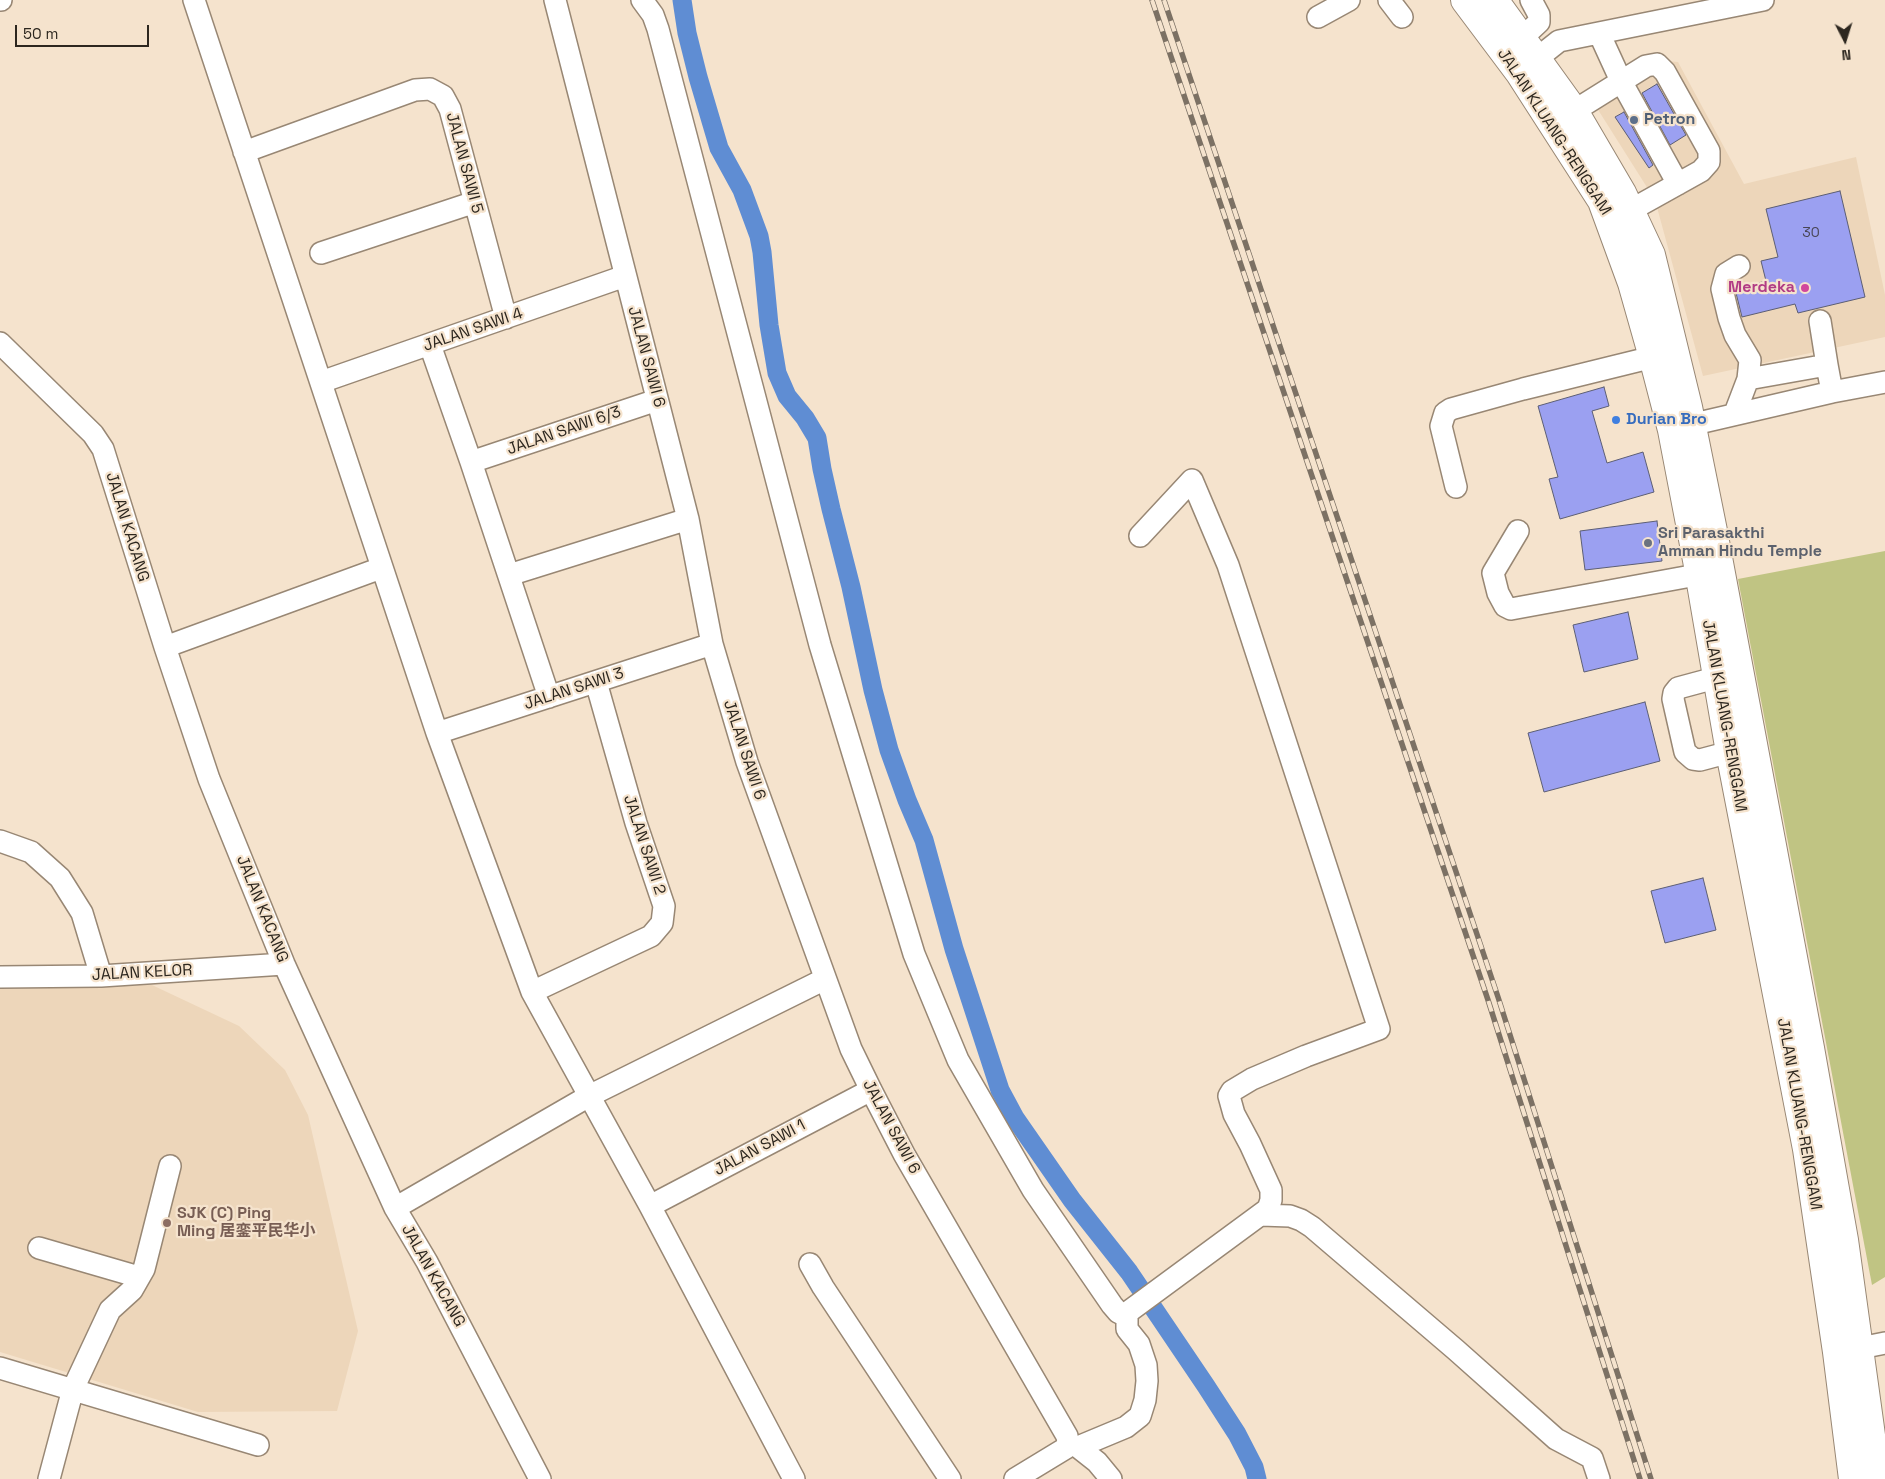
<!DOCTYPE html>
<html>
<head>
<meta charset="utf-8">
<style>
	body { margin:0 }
	#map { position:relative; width:1885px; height:1479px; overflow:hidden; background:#f5e3cd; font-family:"Space Grotesk",sans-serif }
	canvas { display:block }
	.north { position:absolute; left:1820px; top:15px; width:50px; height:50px; -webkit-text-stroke:4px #f5e3cd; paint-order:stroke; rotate:175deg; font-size:14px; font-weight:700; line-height:20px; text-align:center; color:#2d271f }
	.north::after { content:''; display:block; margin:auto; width:18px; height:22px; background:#2d271f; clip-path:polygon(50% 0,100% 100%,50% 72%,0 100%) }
	.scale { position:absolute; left:15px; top:25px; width:134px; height:22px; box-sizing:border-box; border:2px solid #2d271f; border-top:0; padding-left:6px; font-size:15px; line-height:18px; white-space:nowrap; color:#2d271f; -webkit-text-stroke:4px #f5e3cd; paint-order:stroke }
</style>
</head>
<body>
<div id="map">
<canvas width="1885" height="1479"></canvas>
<div class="north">N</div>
<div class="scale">50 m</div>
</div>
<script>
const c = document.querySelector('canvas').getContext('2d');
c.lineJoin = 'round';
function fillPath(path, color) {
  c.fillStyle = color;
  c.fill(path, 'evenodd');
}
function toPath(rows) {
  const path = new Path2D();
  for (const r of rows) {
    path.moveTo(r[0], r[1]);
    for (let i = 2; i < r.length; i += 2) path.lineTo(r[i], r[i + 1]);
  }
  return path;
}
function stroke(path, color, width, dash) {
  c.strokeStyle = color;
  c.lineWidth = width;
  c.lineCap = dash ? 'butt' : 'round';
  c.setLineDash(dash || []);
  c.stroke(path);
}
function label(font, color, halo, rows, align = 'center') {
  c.font = font + ' "Space Grotesk","Noto Sans SC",sans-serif';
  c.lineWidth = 4.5;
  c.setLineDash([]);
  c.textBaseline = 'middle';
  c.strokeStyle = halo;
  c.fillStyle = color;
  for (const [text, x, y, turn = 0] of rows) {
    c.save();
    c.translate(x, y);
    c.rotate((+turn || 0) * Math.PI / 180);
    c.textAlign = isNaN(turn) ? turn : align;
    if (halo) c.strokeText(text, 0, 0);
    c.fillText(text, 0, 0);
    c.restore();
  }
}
const built = toPath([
	[1656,60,1678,62,1744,184,1856,157,1885,295,1885,337,1703,376,1655,200,1590,97],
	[152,985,239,1026,285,1070,308,1115,358,1331,337,1411,198,1412,0,1352,0,986]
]);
const green = toPath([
	[1885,551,1885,1277,1872,1285,1738,579]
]);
const canal = toPath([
	[682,0,687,33,698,77,719,148,742,190,759,236,762,252,769,325,777,373,787,396,805,418,817,438,822,469,831,509,851,587,873,690,889,750,907,800,924,840,954,949,1000,1090,1015,1118,1072,1200,1129,1272,1206,1386,1237,1434,1254,1467,1257,1479]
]);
const building = toPath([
	[1657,84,1686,135,1670,145,1642,93,1657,84],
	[1624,112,1653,165,1649,168,1615,117,1624,112],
	[1840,191,1865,297,1798,313,1795,304,1742,317,1735,289,1766,281,1761,261,1778,257,1766,209,1840,191],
	[1604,387,1609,406,1592,411,1607,463,1643,452,1654,492,1560,519,1549,479,1558,477,1538,406,1604,387],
	[1657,521,1662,561,1585,570,1580,531,1657,521],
	[1628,612,1638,659,1584,672,1573,625,1628,612],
	[1645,702,1660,761,1544,792,1528,733,1645,702],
	[1703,878,1716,930,1665,943,1651,891,1703,878]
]);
const minor = toPath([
	[0,0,1,0],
	[194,0,437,733,532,992,650,1206,794,1479],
	[555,0,688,519,712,644,747,762,851,1049,871,1090,904,1154,1067,1436,1068,1443,1066,1448,1015,1479],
	[642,0,653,15,658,29,820,645,914,954,958,1060,1033,1190,1112,1305,1118,1312,1124,1315,1268,1209,1271,1200,1271,1190,1250,1144,1234,1114,1229,1096,1232,1091,1252,1079,1306,1056,1379,1029,1228,565,1192,480,1140,536],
	[1389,0,1402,17],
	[1318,17,1349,0],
	[1599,33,1621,81,1678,184],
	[1522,38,1539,22,1539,15,1531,0],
	[1525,68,1559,41,1763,0],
	[1574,111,1646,66,1657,64,1665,72,1709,151,1709,162,1701,171,1631,210],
	[244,152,415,90,430,89,443,96,450,109,506,318],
	[321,253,475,202],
	[1739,266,1726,274,1722,289,1729,318,1735,335,1750,360,1748,379],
	[1820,321,1827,365],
	[0,343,93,434,103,449,165,647,209,779,284,964,395,1208,427,1262,540,1479],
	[430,345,471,462,549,697],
	[321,382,625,276],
	[1735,413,1748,379,1827,365,1832,392],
	[1677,428,1832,392,1885,382],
	[471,462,657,400],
	[1456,487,1441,426,1445,413,1451,409,1523,389,1653,357],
	[1518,531,1493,573,1498,593,1505,606,1511,609,1713,572],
	[509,575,688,519],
	[165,647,381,568],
	[437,733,712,644],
	[1730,752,1700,760,1693,759,1685,752,1673,699,1674,693,1678,688,1730,674],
	[0,841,31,852,60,878,82,913,101,976],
	[0,977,101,976,284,964],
	[532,992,651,936,662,923,664,906,636,823,596,682],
	[650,1206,871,1090],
	[395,1208,589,1096,825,979],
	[1261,1215,1290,1216,1301,1220,1312,1227,1456,1350,1556,1439,1592,1458,1599,1479],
	[39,1248,139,1277],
	[810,1264,823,1287,950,1479],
	[1845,1351,1885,1343],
	[0,1368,258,1445],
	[1068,1443,1078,1447,1097,1462,1111,1479],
	[1078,1447,1126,1427,1140,1416,1145,1400,1147,1381,1146,1365,1139,1344,1127,1329,1127,1314],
	[49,1479,73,1389,110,1310,132,1290,144,1269,170,1166]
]);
const major = toPath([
	[1465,0,1519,72,1602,201,1632,283,1653,357,1672,430,1697,560,1730,752,1807,1149,1837,1352,1853,1479],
	[1494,0,1574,111,1622,193,1651,255,1688,407,1713,531,1810,1048,1844,1240,1877,1479]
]);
const rail = toPath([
	[1152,0,1488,1000,1640,1479],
	[1164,0,1498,997,1651,1479]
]);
const markers = [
	[1634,120,5,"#5c6f8a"],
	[1805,288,5,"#d1479c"],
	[1616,420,5,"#3f7fe0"],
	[1648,543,5,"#6b7280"],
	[167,1223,5,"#8d6e63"]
];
const numberNames = [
	["30",1811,233]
];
const serviceNames = [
	["Petron",1644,120]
];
const streetNames = [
	["JALAN KLUANG-RENGGAM",1554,132,57],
	["JALAN SAWI 5",464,163,75],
	["JALAN SAWI 4",473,330,-19],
	["JALAN SAWI 6",646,357,75],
	["JALAN SAWI 6/3",564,431,-19],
	["JALAN KACANG",127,527,73],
	["JALAN SAWI 3",574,689,-18],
	["JALAN KLUANG-RENGGAM",1724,716,80],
	["JALAN SAWI 6",744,750,72],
	["JALAN SAWI 2",644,845,72],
	["JALAN KACANG",262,909,68],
	["JALAN KELOR",142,973,-3],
	["JALAN KLUANG-RENGGAM",1799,1114,80],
	["JALAN SAWI 6",891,1127,62],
	["JALAN SAWI 1",760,1148,-28],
	["JALAN KACANG",433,1276,61]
];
const hotelNames = [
	["Merdeka",1795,288]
];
const shopNames = [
	["Durian Bro",1626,420]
];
const worshipNames = [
	["Sri Parasakthi",1658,534],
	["Amman Hindu Temple",1658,552]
];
const educationNames = [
	["SJK (C) Ping",177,1214],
	["Ming 居銮平民华小",177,1232]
];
fillPath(built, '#edd6ba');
fillPath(green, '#c0c483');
stroke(canal, '#5f8dd3', 19);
fillPath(building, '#9ba0f1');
stroke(building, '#5c5e74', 1);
stroke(minor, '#988774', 24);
stroke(major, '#988774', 30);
stroke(minor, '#fff', 21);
stroke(major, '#fff', 28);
stroke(rail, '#7c7164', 5.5);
stroke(rail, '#f5e3cd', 4, [11]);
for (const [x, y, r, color] of markers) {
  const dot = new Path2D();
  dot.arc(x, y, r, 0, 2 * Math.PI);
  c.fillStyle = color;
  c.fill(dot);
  stroke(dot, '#f5e3cd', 2);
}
label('14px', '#484554', null, numberNames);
label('bold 16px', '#4e5e75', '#f5e3cd', serviceNames, 'left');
label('16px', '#2d271f', '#f5e3cd', streetNames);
label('bold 16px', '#b23c85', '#f5e3cd', hotelNames, 'right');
label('bold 16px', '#366cbe', '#f5e3cd', shopNames, 'left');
label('bold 16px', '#5b616d', '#f5e3cd', worshipNames, 'left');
label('bold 16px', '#785e54', '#f5e3cd', educationNames, 'left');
</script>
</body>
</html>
